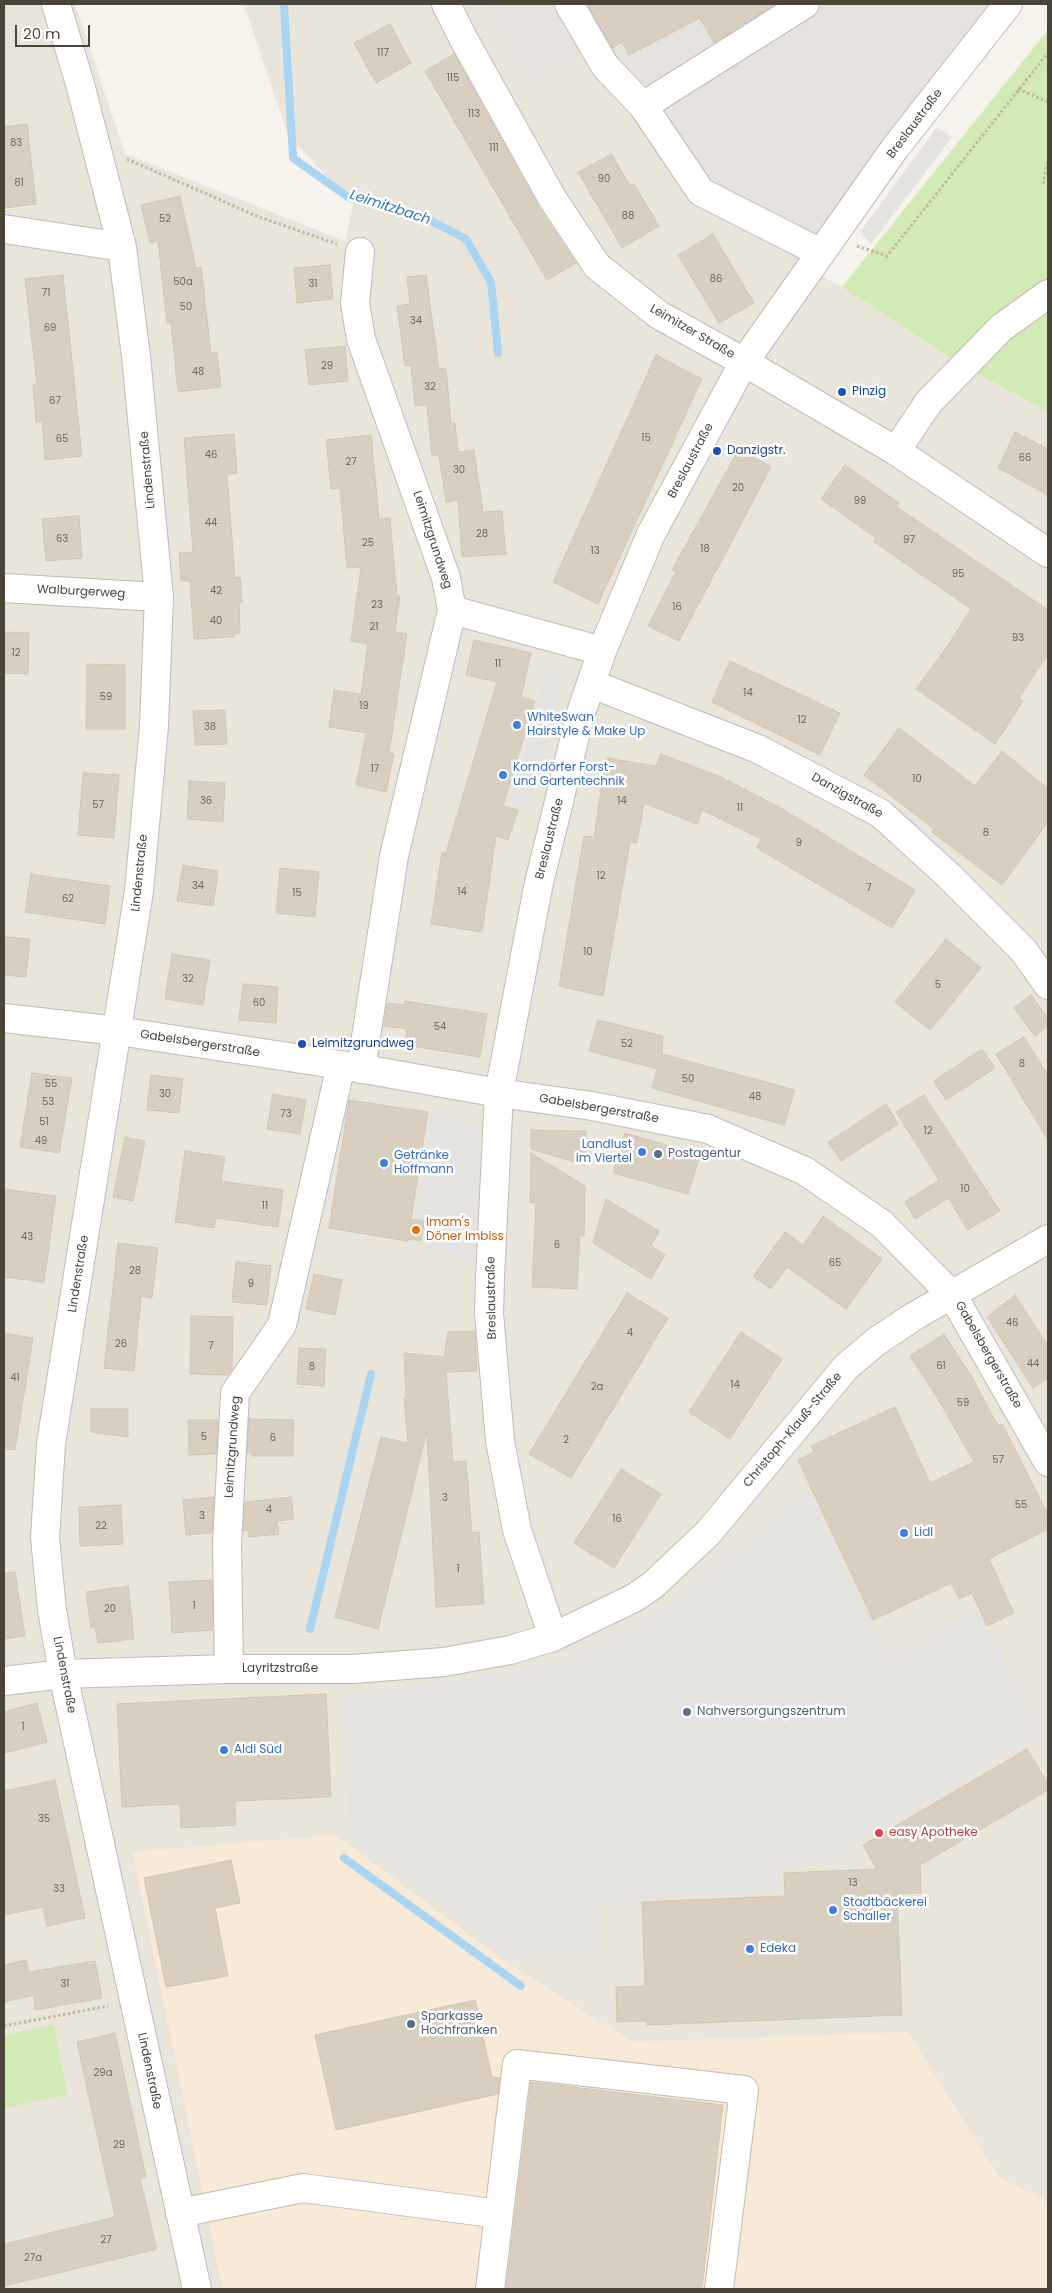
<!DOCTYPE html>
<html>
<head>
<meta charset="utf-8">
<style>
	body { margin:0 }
	#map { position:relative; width:1052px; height:2293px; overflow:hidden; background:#f6f3ec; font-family:Poppins,sans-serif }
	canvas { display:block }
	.frame { position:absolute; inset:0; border:5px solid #4b4439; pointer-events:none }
	.scale { position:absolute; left:15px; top:25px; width:75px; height:22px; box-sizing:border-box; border:2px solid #4b4439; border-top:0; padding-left:6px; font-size:15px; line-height:18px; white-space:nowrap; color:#4b4439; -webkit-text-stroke:4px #fff; paint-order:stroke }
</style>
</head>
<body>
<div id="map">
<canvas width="1052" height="2293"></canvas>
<div class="frame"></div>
<div class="scale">20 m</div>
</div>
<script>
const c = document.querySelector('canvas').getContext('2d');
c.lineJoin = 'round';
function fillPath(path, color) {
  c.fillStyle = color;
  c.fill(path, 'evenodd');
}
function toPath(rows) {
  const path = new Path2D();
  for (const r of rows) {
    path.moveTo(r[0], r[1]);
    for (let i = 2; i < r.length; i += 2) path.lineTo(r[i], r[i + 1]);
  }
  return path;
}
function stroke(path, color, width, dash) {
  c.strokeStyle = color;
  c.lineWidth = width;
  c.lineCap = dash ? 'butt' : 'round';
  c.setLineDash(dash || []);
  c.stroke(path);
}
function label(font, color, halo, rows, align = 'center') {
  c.font = font + ' Poppins,sans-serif';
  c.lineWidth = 5;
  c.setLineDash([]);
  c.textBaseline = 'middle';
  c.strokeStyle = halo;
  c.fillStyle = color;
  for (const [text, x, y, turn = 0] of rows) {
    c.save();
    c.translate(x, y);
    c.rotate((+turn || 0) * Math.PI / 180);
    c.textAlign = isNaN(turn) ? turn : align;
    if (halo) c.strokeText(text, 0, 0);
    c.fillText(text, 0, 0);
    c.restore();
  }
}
const residential = toPath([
	[4,4,75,4,125,154,345,241,353,205,288,135,244,4,483,4,527,86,588,48,809,269,842,287,954,361,1048,412,1048,2201,1000,2179,908,2033,632,2042,509,1964,133,1852,223,2289,4,2289]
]);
const commercial = toPath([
	[336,1835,509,1964,632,2042,908,2032,1000,2179,1048,2201,1048,2289,223,2289,133,1852]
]);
const industrial = toPath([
	[483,4,1008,4,809,269,682,191,588,49,527,86]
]);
const green = toPath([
	[1048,30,1048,412,954,361,842,287],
	[54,2025,67,2095,4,2108,4,2035]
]);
const parking = toPath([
	[937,127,952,137,871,244,860,232],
	[547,668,564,673,527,806,510,801],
	[432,1110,444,1111,445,1117,481,1127,477,1150,484,1151,473,1257,468,1261,422,1242,425,1221,415,1218],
	[806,1491,890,1657,978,1612,1043,1731,824,1863,775,1866,777,1889,597,1903,599,1951,513,1957,350,1836,341,1694,426,1686,502,1674,571,1659,666,1608]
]);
const stream = toPath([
	[284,4,293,158,348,197,422,216,466,239,491,282,498,353],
	[310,1629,371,1374],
	[344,1858,521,1986]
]);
const building = toPath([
	[587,4,776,4,714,43,700,18,629,55,622,42,612,48,587,4],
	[390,24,411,63,376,83,354,43,390,24],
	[454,54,538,206,576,263,547,280,425,71,454,54],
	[27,124,36,204,4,208,4,127,27,124],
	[612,154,630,186,634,184,659,226,622,248,578,172,612,154],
	[180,196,196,268,201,267,211,353,217,352,221,387,178,392,171,323,167,323,158,241,150,243,141,205,180,196],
	[713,234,754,303,719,323,678,255,713,234],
	[330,265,333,299,297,303,294,268,330,265],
	[63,275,82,456,45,460,42,421,36,422,33,385,37,385,25,279,63,275],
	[426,275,439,369,446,368,451,423,455,423,458,452,474,450,483,512,502,511,506,554,462,557,458,500,446,502,439,455,432,455,427,405,415,406,411,365,405,366,397,306,410,304,407,277,426,275],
	[345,346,348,381,309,385,305,350,345,346],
	[656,355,702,379,598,604,553,582,656,355],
	[1015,432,1048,449,1048,495,998,468,1015,432],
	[234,434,237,473,227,474,235,578,240,577,242,602,239,602,240,633,234,633,234,637,194,639,190,581,181,581,179,553,193,552,184,438,234,434],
	[371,435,379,519,390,518,397,596,400,596,395,632,407,634,389,753,394,754,386,792,356,785,366,733,329,727,334,690,361,694,368,644,351,641,361,567,347,568,340,488,331,489,326,440,371,435],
	[739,449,771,467,679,641,648,626,676,572,672,570,739,449],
	[845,465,899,503,897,507,1048,610,1048,654,1019,698,1023,701,995,744,916,689,946,648,971,609,873,541,876,538,821,499,845,465],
	[79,516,82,558,46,561,42,519,79,516],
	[4,632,29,633,28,674,4,673,4,632],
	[474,640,531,653,521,697,535,701,503,806,518,810,508,840,496,836,482,932,431,924,442,852,446,853,497,682,466,675,474,640],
	[730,661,840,713,820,755,712,702,730,661],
	[87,664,125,665,125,729,86,729,87,664],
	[225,710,227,744,195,745,193,711,225,710],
	[899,728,975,786,1002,751,1048,789,1048,822,1002,885,932,832,934,829,864,775,899,728],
	[661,754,721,777,779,807,915,890,892,928,757,848,761,839,702,810,697,824,644,803,637,843,630,842,603,996,559,986,584,836,594,837,606,758,656,766,661,754],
	[83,773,119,775,114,838,78,835,83,773],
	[189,781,225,783,223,822,187,819,189,781],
	[183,865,218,871,213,906,177,901,183,865],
	[280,868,319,872,315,917,276,913,280,868],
	[31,874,110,886,105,924,25,912,31,874],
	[4,937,30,939,26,977,4,975,4,937],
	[946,939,981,968,930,1030,895,1002,946,939],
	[172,954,210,960,203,1005,165,999,172,954],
	[243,984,278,987,276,1023,239,1020,243,984],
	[1031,995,1048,1018,1048,1026,1035,1036,1014,1008,1031,995],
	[405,1001,487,1014,480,1057,405,1045,407,1029,384,1026,387,1003,404,1005,405,1001],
	[598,1020,663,1036,662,1054,795,1090,784,1125,652,1088,657,1069,589,1051,598,1020],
	[1024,1037,1048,1075,1048,1140,996,1054,1024,1037],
	[982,1049,995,1068,946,1100,934,1081,982,1049],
	[32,1073,72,1078,59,1153,20,1147,32,1073],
	[151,1075,183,1079,179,1113,147,1110,151,1075],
	[273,1094,306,1100,300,1134,267,1129,273,1094],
	[924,1095,1000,1211,967,1230,949,1198,915,1219,905,1202,939,1180,896,1112,924,1095],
	[349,1100,428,1112,411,1219,424,1221,421,1241,408,1239,408,1241,329,1228,349,1100],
	[886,1104,898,1124,841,1161,828,1142,886,1104],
	[531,1130,586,1131,585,1165,531,1149,531,1130],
	[625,1133,700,1155,688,1194,613,1173,625,1133],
	[125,1137,145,1141,133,1201,113,1197,125,1137],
	[185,1151,225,1157,221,1181,283,1190,278,1227,216,1218,214,1228,175,1222,185,1151],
	[531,1153,585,1186,584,1237,580,1234,577,1289,532,1287,536,1203,530,1202,531,1153],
	[4,1189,56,1196,44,1282,4,1277,4,1189],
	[606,1199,659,1231,651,1246,665,1255,651,1279,593,1243,606,1199],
	[823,1216,882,1259,846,1309,787,1267,771,1289,753,1276,785,1232,803,1245,823,1216],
	[118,1243,158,1248,152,1298,141,1296,134,1371,104,1368,118,1243],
	[236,1262,271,1266,267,1305,232,1302,236,1262],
	[314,1274,342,1280,335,1315,306,1309,314,1274],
	[627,1293,668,1318,571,1478,529,1454,627,1293],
	[1015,1295,1048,1346,1048,1378,1033,1388,987,1317,1015,1295],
	[191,1316,233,1317,232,1369,228,1375,190,1374,191,1316],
	[475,1331,477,1371,446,1372,453,1462,466,1461,472,1533,479,1532,484,1604,436,1607,427,1431,378,1629,335,1617,381,1437,408,1443,404,1398,406,1398,404,1353,444,1357,448,1332,475,1331],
	[741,1332,782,1359,730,1439,689,1412,741,1332],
	[4,1333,33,1338,15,1450,4,1449,4,1333],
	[944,1334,972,1377,998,1426,1002,1424,1048,1515,1048,1529,989,1559,1014,1613,987,1626,972,1593,959,1599,951,1583,873,1620,798,1460,814,1452,811,1446,895,1407,930,1483,974,1462,937,1397,910,1356,944,1334],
	[299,1348,326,1349,324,1386,297,1384,299,1348],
	[91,1409,128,1409,128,1437,91,1432,91,1409],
	[249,1419,294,1420,293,1456,252,1456,252,1453,247,1453,249,1419],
	[188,1420,218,1420,216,1454,189,1455,188,1420],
	[621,1469,661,1494,614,1568,574,1543,621,1469],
	[214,1497,212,1533,186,1535,183,1500,214,1497],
	[291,1497,294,1519,277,1521,279,1534,249,1537,248,1530,243,1531,245,1502,291,1497],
	[121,1505,123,1544,80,1546,79,1507,121,1505],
	[15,1572,25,1636,4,1639,4,1573,15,1572],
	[212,1580,213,1630,172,1633,169,1582,212,1580],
	[128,1586,134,1639,98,1643,95,1627,91,1628,86,1592,128,1586],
	[326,1694,331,1797,235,1801,236,1825,181,1828,180,1804,122,1807,117,1704,326,1694],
	[37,1703,47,1742,4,1753,4,1712,37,1703],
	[1027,1749,1048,1784,1048,1790,920,1865,921,1893,897,1894,902,2015,647,2025,646,2021,617,2022,616,1987,645,1986,642,1902,785,1896,784,1873,877,1869,863,1845,1027,1749],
	[55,1780,85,1918,47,1926,43,1907,4,1915,4,1791,55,1780],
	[231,1860,240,1903,215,1908,228,1976,166,1987,144,1878,231,1860],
	[26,1960,29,1972,95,1961,102,1998,35,2010,34,1995,4,2002,4,1965,26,1960],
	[475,2000,492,2077,500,2078,498,2094,336,2130,315,2035,475,2000],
	[115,2033,146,2177,140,2179,157,2249,4,2286,4,2244,115,2217,77,2042,115,2033],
	[531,2082,723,2105,702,2289,506,2289,531,2082]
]);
const path = toPath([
	[1018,89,1048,102],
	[127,159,259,217,337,244],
	[1043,184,1048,160],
	[857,246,887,256,1048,53],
	[4,2026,108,2006]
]);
const minor = toPath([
	[56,4,80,84,122,247,136,356,159,597,154,726,139,891,51,1444,45,1538,52,1610,63,1674,197,2289],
	[446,4,463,38,552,198,597,266,659,315,744,362,896,451,1048,553],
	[569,4,605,66,643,106],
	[805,4,643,106,701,192,821,253],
	[4,229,122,247],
	[360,252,355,303,361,339,446,578,452,610,394,856,361,1069],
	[896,451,928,403,1001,328,1048,294],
	[4,588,159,597],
	[452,610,602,651],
	[592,684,758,749,880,813,949,876,1023,950,1048,985],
	[4,1018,118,1031,341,1065,499,1093,592,1106,708,1129,805,1171,882,1224,953,1296,1048,1462],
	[553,1637,517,1530,500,1441,489,1313,490,1278,499,1093,538,887,580,716,602,651,651,534,744,362,895,148,1008,4],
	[229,1669,227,1544,235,1393,282,1325,341,1065],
	[4,1681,63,1674,229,1669,353,1669,444,1662,510,1650,553,1637,634,1598,653,1585,708,1533,846,1367,877,1341,913,1317,1048,1239],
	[180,2213,303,2188,499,2214],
	[490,2289,517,2064,744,2090,719,2289]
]);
const markers = [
	[842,392,5,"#1a4fb4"],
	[717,451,5,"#1a4fb4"],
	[517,725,5,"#3f7fe0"],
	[503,775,5,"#3f7fe0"],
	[302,1044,5,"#1a4fb4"],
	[642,1152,5,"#3f7fe0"],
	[658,1154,5,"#5c6f8a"],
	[384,1163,5,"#3f7fe0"],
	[416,1230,5,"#e8710a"],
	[904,1533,5,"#3f7fe0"],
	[687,1712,5,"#5c6f8a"],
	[224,1750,5,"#3f7fe0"],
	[879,1833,5,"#e0444e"],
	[833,1910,5,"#3f7fe0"],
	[750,1949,5,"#3f7fe0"],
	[411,2024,5,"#5c6f8a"]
];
const numberNames = [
	["117",383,53],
	["115",453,78],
	["113",474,114],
	["83",16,143],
	["111",494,148],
	["90",604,179],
	["81",19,183],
	["88",628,216],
	["52",165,219],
	["86",716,279],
	["50a",183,282],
	["31",313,284],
	["71",46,293],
	["50",186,307],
	["34",416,321],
	["69",50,328],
	["29",327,366],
	["48",198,372],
	["32",430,387],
	["67",55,401],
	["15",646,438],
	["65",62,439],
	["46",211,455],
	["66",1025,458],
	["27",351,462],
	["30",459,470],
	["20",738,488],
	["99",860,501],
	["44",211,523],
	["28",482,534],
	["63",62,539],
	["97",909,540],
	["25",368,543],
	["18",705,549],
	["13",595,551],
	["95",958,574],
	["42",216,591],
	["23",377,605],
	["16",677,607],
	["40",216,621],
	["21",374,627],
	["93",1018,638],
	["12",16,653],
	["11",498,664],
	["14",748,693],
	["59",106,697],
	["19",364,706],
	["12",802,720],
	["38",210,727],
	["17",375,769],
	["10",917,779],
	["36",206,801],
	["14",622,801],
	["57",98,805],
	["11",740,808],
	["8",986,833],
	["9",799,843],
	["12",601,876],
	["34",198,886],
	["7",869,888],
	["14",462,892],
	["15",297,893],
	["62",68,899],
	["10",588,952],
	["32",188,979],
	["5",938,985],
	["60",259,1003],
	["54",440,1027],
	["52",627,1044],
	["8",1022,1064],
	["50",688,1079],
	["55",51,1084],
	["30",165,1094],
	["48",755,1097],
	["53",48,1102],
	["73",286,1114],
	["51",44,1122],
	["12",928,1131],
	["49",41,1141],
	["10",965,1189],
	["11",265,1206],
	["43",27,1237],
	["6",557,1245],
	["65",835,1263],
	["28",135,1271],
	["9",251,1284],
	["46",1012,1323],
	["4",630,1333],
	["26",121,1344],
	["7",211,1346],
	["44",1033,1364],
	["61",941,1366],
	["8",312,1367],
	["41",15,1378],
	["14",735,1385],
	["2a",597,1387],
	["59",963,1403],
	["5",204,1437],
	["6",273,1438],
	["2",566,1440],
	["57",998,1460],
	["3",445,1498],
	["55",1021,1505],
	["4",269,1510],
	["3",202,1516],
	["16",617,1519],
	["22",101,1526],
	["1",458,1569],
	["1",194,1606],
	["20",110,1609],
	["1",23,1727],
	["35",44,1819],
	["13",853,1883],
	["33",59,1889],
	["31",65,1984],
	["29a",103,2073],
	["29",119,2145],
	["27",106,2240],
	["27a",33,2258]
];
const streetNames = [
	["Breslaustraße",915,124,-53],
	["Leimitzer Straße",692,332,30],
	["Breslaustraße",691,461,-62],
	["Lindenstraße",148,470,-95],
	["Leimitzgrundweg",432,540,72],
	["Walburgerweg",81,592,3],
	["Danzigstraße",847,796,29],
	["Breslaustraße",550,839,-76],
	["Lindenstraße",140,873,-84],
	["Gabelsbergerstraße",200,1044,9],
	["Gabelsbergerstraße",599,1109,10],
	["Lindenstraße",79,1274,-81],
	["Breslaustraße",492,1298,-91],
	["Gabelsbergerstraße",988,1355,60],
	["Christoph-Klauß-Straße",793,1430,-50],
	["Leimitzgrundweg",233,1447,-86],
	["Layritzstraße",280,1669],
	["Lindenstraße",64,1675,79],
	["Lindenstraße",149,2071,78]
];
const transitNames = [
	["Pinzig",852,392],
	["Danzigstr.",727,451],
	["Leimitzgrundweg",312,1044]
];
const shopNames = [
	["WhiteSwan",527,718],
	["Hairstyle & Make Up",527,732],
	["Korndörfer Forst-",513,768],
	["und Gartentechnik",513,782],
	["Landlust",632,1145,"right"],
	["im Viertel",632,1159,"right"],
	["Getränke",394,1156],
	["Hoffmann",394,1170],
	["Lidl",914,1533],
	["Aldi Süd",234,1750],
	["Stadtbäckerei",843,1903],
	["Schaller",843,1917],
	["Edeka",760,1949]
];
const serviceNames = [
	["Postagentur",668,1154],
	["Nahversorgungszentrum",697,1712],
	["Sparkasse",421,2017],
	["Hochfranken",421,2031]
];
const foodNames = [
	["Imam's",426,1223],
	["Döner Imbiss",426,1237]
];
const healthNames = [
	["easy Apotheke",889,1833]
];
const waterNames = [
	["Leimitzbach",390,208,18]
];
fillPath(residential, '#eae5da');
fillPath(commercial, '#f7ead8');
fillPath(industrial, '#e6e2dd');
fillPath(green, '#d2eab5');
fillPath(parking, '#e5e3e0');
stroke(stream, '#a9d4f2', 8);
fillPath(building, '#d8cfc1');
stroke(building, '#d3c7b4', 1);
stroke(minor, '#c2bbae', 30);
stroke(path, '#c4b79f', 3, [2.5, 2.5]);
stroke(minor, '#fff', 28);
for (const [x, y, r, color] of markers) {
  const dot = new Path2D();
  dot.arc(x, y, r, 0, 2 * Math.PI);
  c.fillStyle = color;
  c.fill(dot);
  stroke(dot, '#fff', 2);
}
label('10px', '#6e675b', null, numberNames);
label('12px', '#4b4439', '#fff', streetNames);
label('12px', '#164399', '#fff', transitNames, 'left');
label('12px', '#366cbe', '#fff', shopNames, 'left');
label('12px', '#4e5e75', '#fff', serviceNames, 'left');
label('12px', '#c56008', '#fff', foodNames, 'left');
label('12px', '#be3a42', '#fff', healthNames, 'left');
label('italic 14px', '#2e7ab2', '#fff', waterNames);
</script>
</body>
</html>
